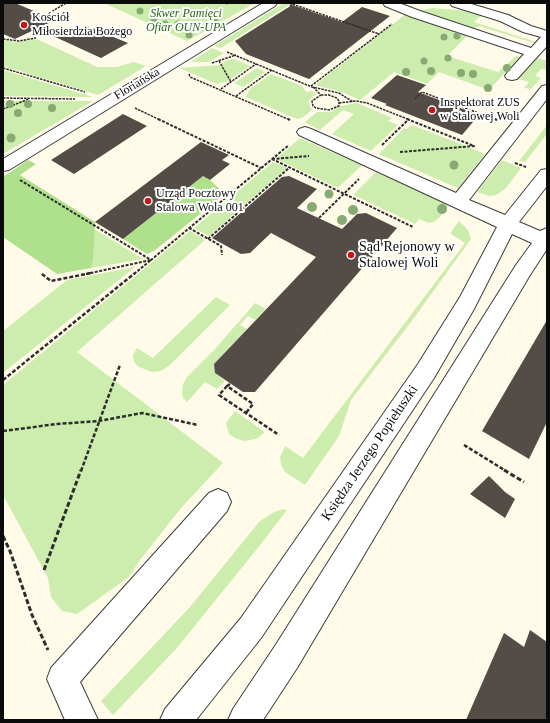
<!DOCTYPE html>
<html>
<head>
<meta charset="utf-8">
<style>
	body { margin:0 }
	#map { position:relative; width:550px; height:723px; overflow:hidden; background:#fffbe8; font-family:"Times New Roman",serif }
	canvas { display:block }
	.frame { position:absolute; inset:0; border:4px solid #0b0b0b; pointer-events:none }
</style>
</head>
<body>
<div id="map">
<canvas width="550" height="723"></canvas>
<div class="frame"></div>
</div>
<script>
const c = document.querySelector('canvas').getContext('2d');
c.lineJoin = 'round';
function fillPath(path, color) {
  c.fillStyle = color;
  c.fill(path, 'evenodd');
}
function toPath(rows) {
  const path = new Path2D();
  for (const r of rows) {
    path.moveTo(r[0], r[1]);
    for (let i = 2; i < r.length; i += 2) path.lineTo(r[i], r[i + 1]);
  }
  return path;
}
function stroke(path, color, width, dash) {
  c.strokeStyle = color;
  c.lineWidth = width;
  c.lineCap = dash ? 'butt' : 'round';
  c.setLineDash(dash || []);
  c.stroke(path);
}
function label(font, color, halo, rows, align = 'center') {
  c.font = font + ' "Times New Roman",serif';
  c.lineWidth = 4;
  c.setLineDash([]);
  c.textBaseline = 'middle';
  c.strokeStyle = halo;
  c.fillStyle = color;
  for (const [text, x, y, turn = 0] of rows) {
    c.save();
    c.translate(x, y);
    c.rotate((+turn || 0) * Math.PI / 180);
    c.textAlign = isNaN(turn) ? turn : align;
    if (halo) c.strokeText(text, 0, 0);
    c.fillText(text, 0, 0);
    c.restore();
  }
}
const green = toPath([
	[104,3,255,3,187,41],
	[284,3,292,3,221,48,214,46],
	[432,8,471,11,483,14,474,22,536,42,534,43,479,26,473,29,418,11],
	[406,14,468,35,447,56,498,72,516,56,520,57,489,90,439,72,427,84,394,72,360,100,342,92,315,85],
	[37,39,97,67,117,67,134,62,146,66,98,95,3,66,3,40,18,42],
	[212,48,224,53,209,62,191,62],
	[537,58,547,61,547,70,541,69,535,76,541,78,531,89,524,88,529,82,518,79],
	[234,59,250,66,228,81,217,84,179,68,220,65,227,60],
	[257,68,265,72,243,87,234,83],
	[3,70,93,97,3,96],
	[271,74,302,86,306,92,312,91,315,92,316,94,308,101,312,110,302,118,297,119,246,97,250,89],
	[3,101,93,101,3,154],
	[357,103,392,118,388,121,398,125,371,151,332,134,354,114,343,110,320,130,306,123,306,121,317,112,330,112,341,106],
	[412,125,468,147,485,154,458,188,379,154,404,128,407,129],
	[547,125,547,134,525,162,519,161],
	[300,138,336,154,362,165,339,187,336,187,276,159],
	[502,160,521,168,506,188,496,195,489,196,477,192],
	[273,162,287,168,209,236,194,228],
	[376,172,441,201,448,206,441,216,434,222,429,223,419,219,415,224,356,196,354,194],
	[459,221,468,230,471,239,414,318,351,400,339,436,305,485,285,472,281,465,280,457,285,446,303,458,465,243,451,234,451,232],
	[94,229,143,259,91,268,93,261],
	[190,231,205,240,77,352,223,463,181,508,140,560,129,577,77,614,62,611,51,597,48,578,3,495,3,385],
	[135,267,3,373,3,331,67,280],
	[216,297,230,305,170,365,161,371,152,372,139,367,134,362,133,355,137,348,153,358],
	[255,303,266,309,255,320,248,316,240,325,247,329,214,364,215,373,225,381,217,389,205,382,187,402,183,398,182,392,183,384,187,377,215,349],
	[235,411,265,432,258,438,251,440,244,441,235,438,229,434,226,423],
	[283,509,287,510,261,544,176,649,113,715,101,701,190,607,259,522,272,513]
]);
const forest = toPath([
	[28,160,36,164,20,175,95,222,93,261,91,268,57,274,3,237,3,177],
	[203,176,210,180,225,194,154,251,147,254,123,239]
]);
const building = toPath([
	[3,3,15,3,55,20,15,39,3,34],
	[292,5,342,22,362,7,390,16,309,79,246,54,235,41],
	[87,26,128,43,101,58,40,30,84,27],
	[397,75,426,85,418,92,479,115,462,135,385,105,387,104,371,98],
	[123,114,147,126,74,174,51,160],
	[201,142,229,155,222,160,230,164,210,180,203,176,123,239,95,222],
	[289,176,317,189,297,208,342,229,357,214,366,213,397,228,255,392,243,392,215,373,214,364,316,257,271,233,250,253,241,254,212,238,282,177],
	[547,320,547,422,529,459,482,431],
	[489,476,505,492,515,499,505,518,470,494],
	[530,630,547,642,547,720,466,720,504,633,524,647]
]);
const pathFar3 = toPath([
	[66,3,49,13,68,21],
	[224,3,228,4],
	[290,6,292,4,379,34],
	[36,29,44,33],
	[3,39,19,41,36,38],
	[227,52,312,87,339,93,353,102],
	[219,61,231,82],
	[212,63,236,55],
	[3,68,85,92],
	[189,74,190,77,290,120],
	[311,86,392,24],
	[313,87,321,95],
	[221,89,256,64],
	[321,95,329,95,337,98,339,101,339,106,329,110,316,108,313,106,312,101,321,95],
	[236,96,272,70],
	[3,98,75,99],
	[415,99,422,92,497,120],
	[339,103,356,101,367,103,410,120],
	[135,108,160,120],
	[3,109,29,99]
]);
const pathFar2 = toPath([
	[158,119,261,168],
	[288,119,290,120],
	[407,119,474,146],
	[495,119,497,120],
	[382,145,408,120],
	[400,152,475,146],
	[272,159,309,156],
	[272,159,413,227],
	[515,163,526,167],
	[20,180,151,260,289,145],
	[319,218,359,179],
	[189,228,221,246,222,255],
	[208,239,290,167],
	[86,274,151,260,134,274]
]);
const pathFar1 = toPath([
	[42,274,51,281,91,273],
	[3,380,135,273],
	[230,384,227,386,253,404,246,413],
	[227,386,219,395,279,435],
	[3,431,57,424,99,421,142,413,198,425],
	[464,445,506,471],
	[81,471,120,365]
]);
const path = toPath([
	[504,470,524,482],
	[3,536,10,551,32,615,48,650],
	[44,570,81,470]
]);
const minor = toPath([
	[263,3,277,3,275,6,9,170,3,171,3,159,263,3],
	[383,3,399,3,420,11,531,48,541,37,523,32,500,21,452,6,450,3,468,3,508,15,531,26,547,31,547,46,517,79,512,80,507,79,505,76,507,73,524,54,412,17,385,6,383,3],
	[547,85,547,99,469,200,505,215,541,170,547,169,547,186,519,222,540,231,547,228,547,249,530,275,297,668,263,720,228,720,233,709,275,646,516,265,532,243,512,234,474,309,434,378,261,638,196,720,160,720,165,709,241,618,418,364,460,297,497,227,299,135,297,132,299,129,305,127,311,129,456,193,542,86,547,85],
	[218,489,227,493,231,502,227,511,80,682,98,720,65,720,47,679,51,668,209,493,218,489]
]);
const trees = [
	[140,11,3.5],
	[154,19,3.5],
	[215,22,3.5],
	[165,24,3.5],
	[178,24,3.5],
	[197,25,3.5],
	[189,35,3.5],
	[457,36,3.5],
	[444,37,3.5],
	[448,58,3.5],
	[424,61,3.5],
	[507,68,4],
	[431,71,4],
	[406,72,4],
	[461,73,4],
	[473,74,4],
	[488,88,4],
	[10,104,4],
	[28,104,4],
	[52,108,4],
	[18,113,4],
	[11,138,4.5],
	[454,165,4.5],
	[329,194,4.5],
	[312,207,5],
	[442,209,5],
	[353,210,5],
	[342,220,5]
];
const markers = [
	[24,25,4,"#c81517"],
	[432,110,4,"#c81517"],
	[148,201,4,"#c81517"],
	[351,255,4,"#c81517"]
];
const farParknames = [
	["Skwer Pamięci",186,14],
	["Ofiar OUN-UPA",186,28]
];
const farPoinames = [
	["Kościół",32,18],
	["Miłosierdzia Bożego",32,32],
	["Inspektorat ZUS",440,103],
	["w Stalowej Woli",440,117],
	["Urząd Pocztowy",156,194],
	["Stalowa Wola 001",156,208]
];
const farStreetnames = [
	["Floriańska",137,84,-31]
];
const poiNames = [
	["Sąd Rejonowy w",359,247],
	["Stalowej Woli",359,263]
];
const streetNames = [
	["Księdza Jerzego Popiełuszki",370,453,-56]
];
fillPath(green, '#cdedae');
fillPath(forest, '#afe08c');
fillPath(building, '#544c46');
stroke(minor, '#3e3e3e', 2);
stroke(pathFar3, '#2d2d2d', 1.5, [2.5, 1]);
stroke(pathFar2, '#2d2d2d', 2, [3, 1.5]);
stroke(pathFar1, '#2d2d2d', 2.5, [4, 2]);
stroke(path, '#2d2d2d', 3, [5, 2.5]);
fillPath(minor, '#fff');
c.fillStyle = '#87aa74';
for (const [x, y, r] of trees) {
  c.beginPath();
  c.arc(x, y, r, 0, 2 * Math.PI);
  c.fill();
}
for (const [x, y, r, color] of markers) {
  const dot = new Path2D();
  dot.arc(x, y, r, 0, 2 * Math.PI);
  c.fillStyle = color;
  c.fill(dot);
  stroke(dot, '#fff', 1.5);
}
label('italic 12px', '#246815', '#fff', farParknames);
label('12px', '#0b0b0b', '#fff', farPoinames, 'left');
label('12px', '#0b0b0b', '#fff', farStreetnames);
label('14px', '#0b0b0b', '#fff', poiNames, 'left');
label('14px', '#0b0b0b', '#fff', streetNames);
</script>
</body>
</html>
